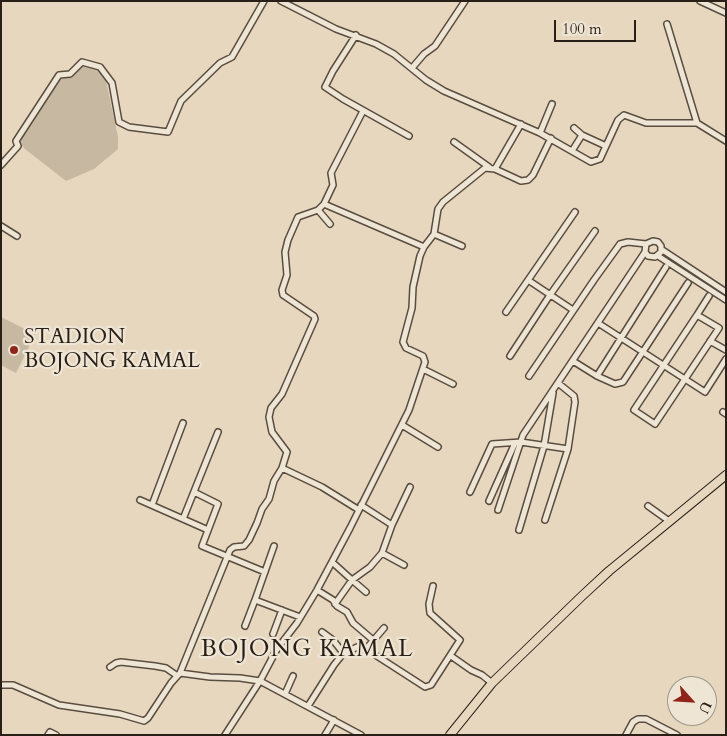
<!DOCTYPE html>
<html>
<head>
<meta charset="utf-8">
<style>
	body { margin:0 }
	#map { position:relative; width:727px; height:736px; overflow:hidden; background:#e6d7be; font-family:Cardo,serif }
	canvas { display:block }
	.frame { position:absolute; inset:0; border:2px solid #2a1f16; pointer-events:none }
	.north { position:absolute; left:667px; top:676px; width:50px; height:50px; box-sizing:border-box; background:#efe5d5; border:1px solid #a09689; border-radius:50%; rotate:116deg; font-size:14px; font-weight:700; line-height:20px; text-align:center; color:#2a1f16 }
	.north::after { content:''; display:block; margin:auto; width:18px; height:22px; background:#8f2418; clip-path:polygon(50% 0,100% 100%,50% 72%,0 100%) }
	.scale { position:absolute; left:554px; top:20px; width:82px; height:22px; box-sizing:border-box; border:2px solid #2a1f16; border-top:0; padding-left:6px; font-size:15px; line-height:18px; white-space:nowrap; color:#2a1f16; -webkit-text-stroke:4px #efe5d5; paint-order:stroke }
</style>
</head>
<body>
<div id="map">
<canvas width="727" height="736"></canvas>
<div class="frame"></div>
<div class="north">U</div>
<div class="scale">100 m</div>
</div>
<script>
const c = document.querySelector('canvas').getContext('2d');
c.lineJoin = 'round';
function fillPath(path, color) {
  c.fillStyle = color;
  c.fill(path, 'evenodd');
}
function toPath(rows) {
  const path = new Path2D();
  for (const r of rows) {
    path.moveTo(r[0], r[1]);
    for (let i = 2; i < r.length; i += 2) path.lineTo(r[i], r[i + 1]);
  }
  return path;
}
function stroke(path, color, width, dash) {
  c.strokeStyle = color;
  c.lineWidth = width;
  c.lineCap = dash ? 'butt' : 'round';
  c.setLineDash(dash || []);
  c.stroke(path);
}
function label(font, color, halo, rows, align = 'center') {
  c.font = font + ' Cardo,serif';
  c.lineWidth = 4.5;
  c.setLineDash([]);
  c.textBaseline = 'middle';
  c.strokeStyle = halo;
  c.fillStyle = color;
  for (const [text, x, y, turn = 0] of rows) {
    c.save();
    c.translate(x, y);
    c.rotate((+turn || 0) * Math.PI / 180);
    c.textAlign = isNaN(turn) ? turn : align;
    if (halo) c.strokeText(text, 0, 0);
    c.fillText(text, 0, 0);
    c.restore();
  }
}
const green = toPath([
	[82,66,98,69,106,81,118,137,118,149,94,169,66,181,25,149,19,142,61,79,71,77],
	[1,317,35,334,16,373,1,365]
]);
const minor = toPath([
	[281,1,336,29,376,44,394,54,426,80,444,91,540,133,591,162,600,159,618,120,624,115,646,123,697,123,726,141],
	[700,1,726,13],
	[667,24,697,123],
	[356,35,333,71,325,87,343,99,409,136],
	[412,68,424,54,435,46,465,1],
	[574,128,582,135,606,146],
	[540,133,552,104],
	[454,142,489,167],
	[572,151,582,135],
	[1,165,18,146,16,141,59,75,70,74,82,62,100,67,112,83,119,122,129,127,168,132,181,101,220,63,232,57,264,1],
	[495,169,521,124],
	[324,204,424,247],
	[318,210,330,224],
	[1,226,17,236],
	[434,234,462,246],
	[661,249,726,292],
	[658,256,726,300],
	[528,280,573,310],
	[506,312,575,212],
	[697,315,719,328,655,424,634,410,697,315,709,296],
	[598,323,705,392,726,359],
	[710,341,726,350],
	[510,356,550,295,595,231],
	[573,361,597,376,666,267],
	[423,369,453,384],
	[529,376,594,280,620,244,628,242,646,244],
	[597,376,615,384,623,382,688,283],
	[723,412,726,414],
	[402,425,438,447],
	[282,468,287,452,272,432,269,417,271,408,282,394,315,319,314,316,283,295,282,290,287,275,285,252,288,240,298,217,318,210,324,204,333,185,331,173,363,111],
	[194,492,218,504,202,546,265,572],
	[470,492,492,444,521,442,568,449],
	[140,500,208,530],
	[489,501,515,443],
	[152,505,183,423],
	[648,506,669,521],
	[498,510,523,435,645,252,646,244,653,241,658,242,661,246,661,252,655,257,648,256,645,252],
	[183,519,218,432],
	[545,520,568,449,575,402,574,396,558,383],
	[392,525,410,487],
	[519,530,544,446,553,393],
	[274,546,255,600,300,617],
	[382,553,404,565],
	[332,562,352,580,370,567,382,553,392,525,361,505],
	[317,590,333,600,337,606,347,612,353,623,373,640],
	[335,604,352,580,366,592],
	[245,626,255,600],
	[322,632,333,640,344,654],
	[273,634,282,610],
	[366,649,425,687,431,685,460,640,430,613,429,604,433,586],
	[451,656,471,670,482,675,492,683],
	[110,667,116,663,121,662,155,666,166,668,176,675],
	[180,673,230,550,234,547,244,546,249,540,257,523,262,509,269,499,274,481,282,468,322,487,359,510],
	[1,685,13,685,59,705,120,714,144,721,148,718,171,683,180,673,210,677,240,678,260,681,361,735],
	[285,694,293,676],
	[308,706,334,665,342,655,357,647,366,649,384,628],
	[48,735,50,732,56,735],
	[225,735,260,681,277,649,297,623,317,590,350,528,409,410,425,362,423,356,406,348,403,342,412,308,413,287,420,256,424,247,434,234,438,209,443,202,485,168,495,169,521,181,528,180,533,175,551,138],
	[325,735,334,720],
	[626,735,633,722,638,719,646,719,677,735]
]);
const primary = toPath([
	[450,735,492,683,582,596,609,571,726,475]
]);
const markers = [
	[14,350,5,"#8f2418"]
];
const poiNames = [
	["STADION",24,338],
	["BOJONG KAMAL",24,362]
];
const quarterNames = [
	["BOJONG KAMAL",307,650]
];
fillPath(green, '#c6b8a1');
stroke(minor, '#594d40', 8);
stroke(primary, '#2a1f16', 10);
stroke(minor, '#efe5d5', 5);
stroke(primary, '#e6d7be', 8);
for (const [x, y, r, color] of markers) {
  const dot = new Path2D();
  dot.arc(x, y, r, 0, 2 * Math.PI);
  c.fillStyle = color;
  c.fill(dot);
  stroke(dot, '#efe5d5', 2);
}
label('21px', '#2a1f16', '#efe5d5', poiNames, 'left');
c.letterSpacing = '1px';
label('24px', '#2a1f16', '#efe5d5', quarterNames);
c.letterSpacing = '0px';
</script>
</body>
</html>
